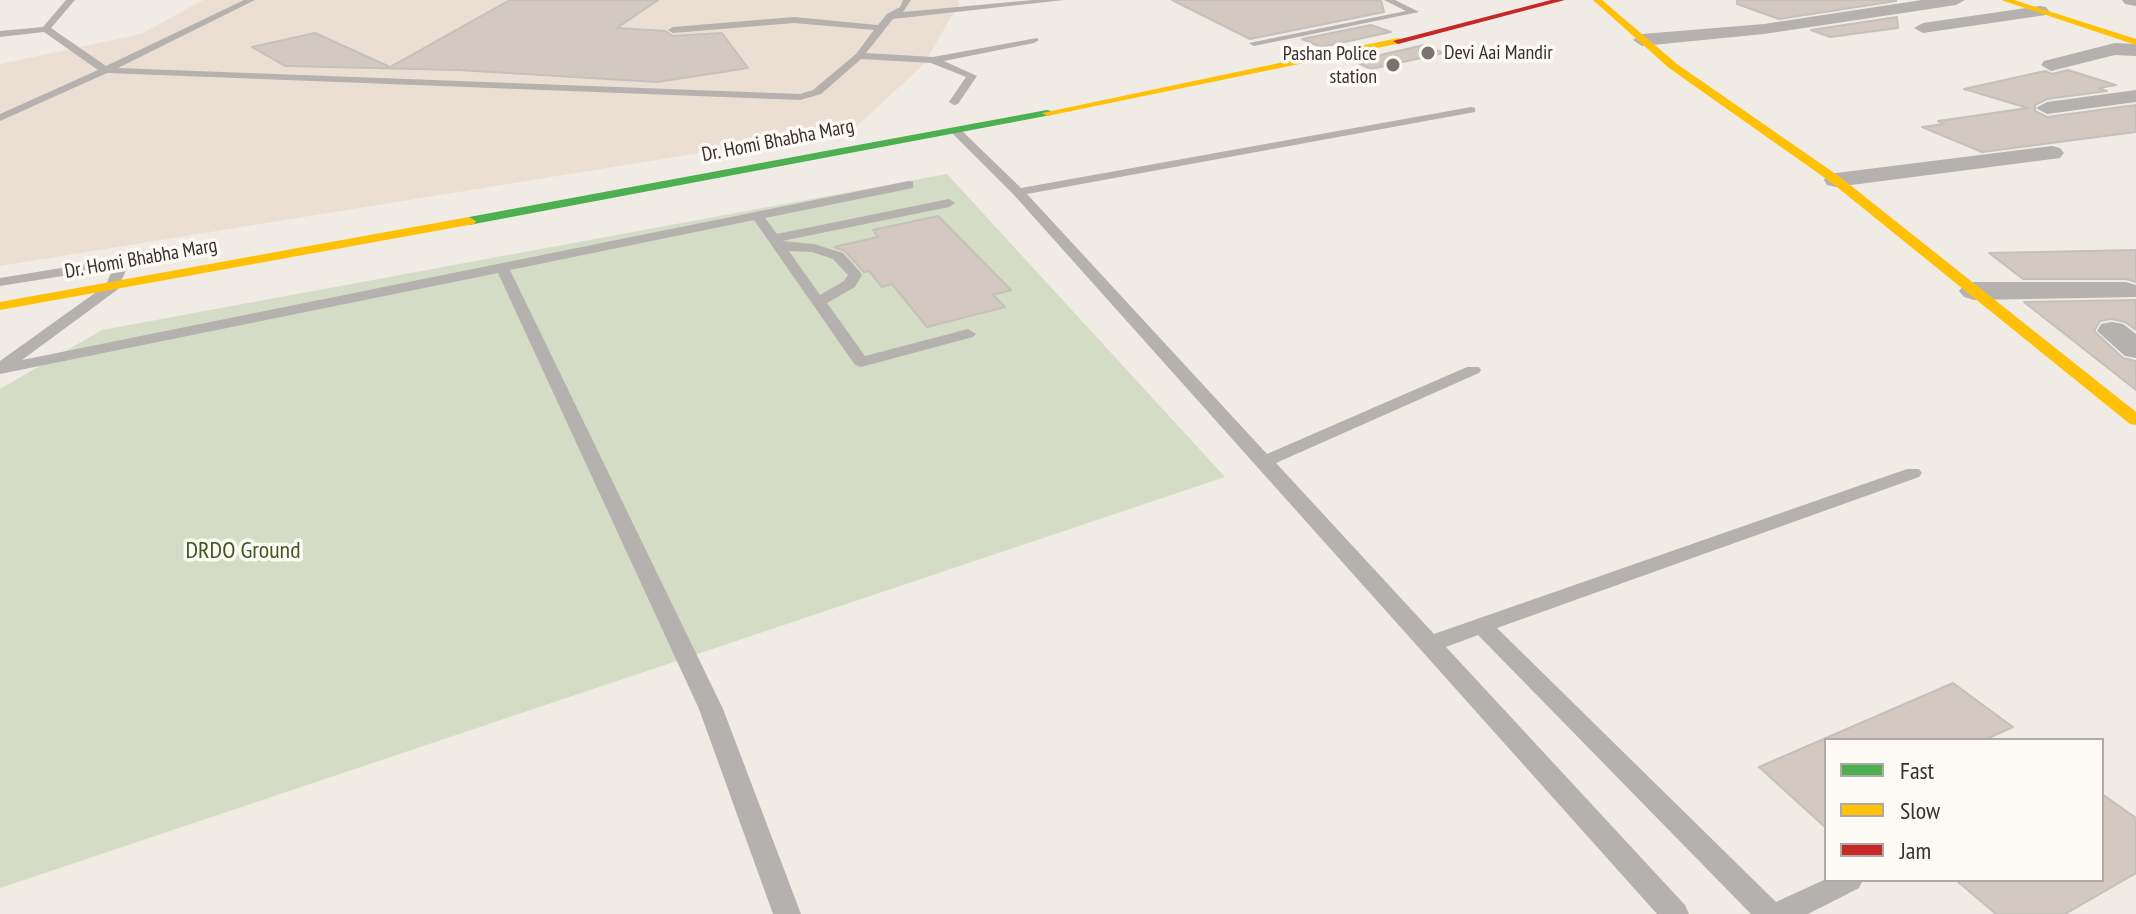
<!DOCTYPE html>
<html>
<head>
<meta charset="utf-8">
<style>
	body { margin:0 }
	#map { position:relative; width:2136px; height:914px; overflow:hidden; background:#f1ebe5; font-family:"PT Sans Narrow",sans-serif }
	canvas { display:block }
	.legend { position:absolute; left:1824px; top:738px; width:280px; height:144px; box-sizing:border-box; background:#fdf9f5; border:2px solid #aea9a5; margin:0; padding:10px 14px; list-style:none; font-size:24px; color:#37322e }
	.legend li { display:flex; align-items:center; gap:16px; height:40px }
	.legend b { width:40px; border:2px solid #aea9a5 }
</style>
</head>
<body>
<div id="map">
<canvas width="2136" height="914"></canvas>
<ul class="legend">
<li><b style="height:10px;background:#4caf50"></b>Fast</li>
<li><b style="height:10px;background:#ffc107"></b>Slow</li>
<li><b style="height:10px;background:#c62828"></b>Jam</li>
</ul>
</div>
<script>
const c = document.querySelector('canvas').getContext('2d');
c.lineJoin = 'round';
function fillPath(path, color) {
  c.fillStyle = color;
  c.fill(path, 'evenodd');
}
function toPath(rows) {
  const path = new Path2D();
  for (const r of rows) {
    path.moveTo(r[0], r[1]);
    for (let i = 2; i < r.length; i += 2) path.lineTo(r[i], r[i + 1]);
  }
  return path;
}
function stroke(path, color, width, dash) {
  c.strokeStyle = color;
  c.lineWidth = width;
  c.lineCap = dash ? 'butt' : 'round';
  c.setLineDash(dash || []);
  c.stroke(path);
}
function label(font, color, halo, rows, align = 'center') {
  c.font = font + ' "PT Sans Narrow",sans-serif';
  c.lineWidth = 7;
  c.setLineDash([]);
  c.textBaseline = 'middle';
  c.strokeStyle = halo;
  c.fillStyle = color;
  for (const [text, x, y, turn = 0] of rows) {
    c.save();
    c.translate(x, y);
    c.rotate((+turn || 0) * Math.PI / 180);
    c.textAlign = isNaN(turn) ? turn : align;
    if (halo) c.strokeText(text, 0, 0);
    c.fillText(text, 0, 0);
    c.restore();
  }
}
const built = toPath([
	[203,0,958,0,959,4,923,65,855,128,0,266,0,64,141,34]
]);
const green = toPath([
	[947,174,1225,477,0,888,0,389,102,330]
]);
const building = toPath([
	[510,0,658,0,617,28,665,31,673,36,722,33,748,68,657,82,458,70,285,66,252,47,315,33,390,67,510,0],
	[1172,0,1381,0,1384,12,1250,39,1172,0],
	[1737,0,1896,0,1896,1,1779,19,1737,4,1737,0],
	[1897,17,1898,28,1830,37,1811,30,1897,17],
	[1371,25,1391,32,1321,47,1302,39,1371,25],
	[1424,45,1444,53,1371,69,1354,61,1424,45],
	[2068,70,2116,85,2099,88,2107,91,2047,99,2035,105,2035,111,2047,117,2136,105,2136,132,1982,152,1922,127,1944,124,1938,121,2028,108,1964,89,2045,71,2052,74,2068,70],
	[938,216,1011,290,993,295,1005,307,927,327,892,284,882,287,869,271,864,272,845,251,834,247,878,237,873,230,938,216],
	[2136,250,2136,282,2126,279,2023,279,1989,253,2136,250],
	[2136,300,2136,330,2125,322,2111,319,2100,321,2094,331,2123,358,2136,361,2136,390,2024,302,2136,300],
	[1953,683,2013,727,1984,740,1826,740,1826,828,1759,767,1953,683],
	[2102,794,2136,818,2136,873,2065,914,1996,914,1956,880,2102,880,2102,794]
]);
const lane = toPath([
	[66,0,75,0,51,28,106,66,244,0,255,0,118,68,800,94,813,90,856,54,874,30,794,23,673,33,668,30,673,27,794,17,878,25,887,14,900,7,903,0,911,0,903,12,1033,0,1064,0,893,19,866,53,933,57,1037,38,1039,40,1034,43,944,61,977,76,958,104,954,105,949,102,966,77,931,63,861,59,821,94,800,100,107,73,0,121,0,114,98,70,44,32,0,37,0,31,43,27,66,0],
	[1384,0,1395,0,1419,12,1254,46,1249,43,1406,11,1384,0],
	[1471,107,1475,108,1475,112,1027,194,1267,454,1467,367,1479,367,1481,370,1479,373,1276,463,1434,634,1907,469,1919,469,1922,473,1919,477,1497,628,1776,902,1826,879,1863,880,1859,888,1808,914,1751,914,1478,635,1446,647,1685,905,1689,914,1657,914,1014,195,949,130,959,128,1021,188,1471,107],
	[909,181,913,182,913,188,765,218,777,234,949,199,955,203,949,207,782,241,814,244,843,253,860,272,862,275,855,287,827,303,865,356,968,329,976,334,973,337,861,367,855,365,754,220,510,270,723,709,801,914,773,914,699,709,498,273,0,374,0,361,106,285,113,268,0,286,0,278,123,258,130,262,117,290,22,360,909,181],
	[789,251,812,252,833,259,848,275,844,281,820,295,789,251]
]);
const street = toPath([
	[1922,0,1965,0,1956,5,1764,34,1642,46,1633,40,1642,34,1764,24,1922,0],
	[2122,0,2136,0,2136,6,2125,4,2122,0],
	[2040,6,2046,7,2049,11,2046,15,1923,33,1914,28,1923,23,2040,6],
	[2115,43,2136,44,2136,56,2115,55,2051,71,2041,65,2044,61,2115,43],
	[2136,90,2136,102,2047,114,2036,108,2047,102,2136,90],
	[2052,146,2060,148,2064,153,2060,158,1836,187,1827,185,1824,180,1827,175,1836,173,2052,146],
	[1974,282,2126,282,2136,285,2136,297,1974,300,1964,297,1959,291,1964,285,1974,282],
	[2112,322,2123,324,2136,334,2136,358,2125,356,2097,331,2101,324,2112,322]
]);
const fast = toPath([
	[1047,110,1051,111,1051,115,469,225,462,221,469,217,1047,110]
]);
const slow = toPath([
	[1593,0,1602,0,1677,64,1840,177,2136,412,2136,425,2130,424,1832,183,1669,68,1593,0],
	[2001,0,2014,0,2136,39,2136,45,2001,0],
	[1398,38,1401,39,1401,43,1047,116,1042,113,1398,38],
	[469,217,476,221,474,224,0,310,0,302,469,217]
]);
const jam = toPath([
	[1551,0,1565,0,1398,44,1393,41,1551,0]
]);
const markers = [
	[1428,53,8,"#78736e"],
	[1393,65,8,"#78736e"]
];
const farPoinames = [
	["Devi Aai Mandir",1444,53],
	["Pashan Police",1377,54,"right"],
	["station",1377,77,"right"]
];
const farStreetnames = [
	["Dr. Homi Bhabha Marg",778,141,-11],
	["Dr. Homi Bhabha Marg",141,259,-10]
];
const parkNames = [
	["DRDO Ground",243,551]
];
fillPath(built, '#ebdfd4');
fillPath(green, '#d4dcc5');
fillPath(building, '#d3c9c1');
stroke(building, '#c4c0bb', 2);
fillPath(lane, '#b5b1af');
fillPath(street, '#b5b1af');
fillPath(fast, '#4caf50');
fillPath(slow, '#ffc107');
fillPath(jam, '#c62828');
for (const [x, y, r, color] of markers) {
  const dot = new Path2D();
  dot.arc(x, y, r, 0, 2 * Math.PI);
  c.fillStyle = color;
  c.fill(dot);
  stroke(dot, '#fdf9f5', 3);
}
label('20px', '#37322e', '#fdf9f5', farPoinames, 'left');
label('20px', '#37322e', '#fdf9f5', farStreetnames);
label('24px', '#415a23', '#fdf9f5', parkNames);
</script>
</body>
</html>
